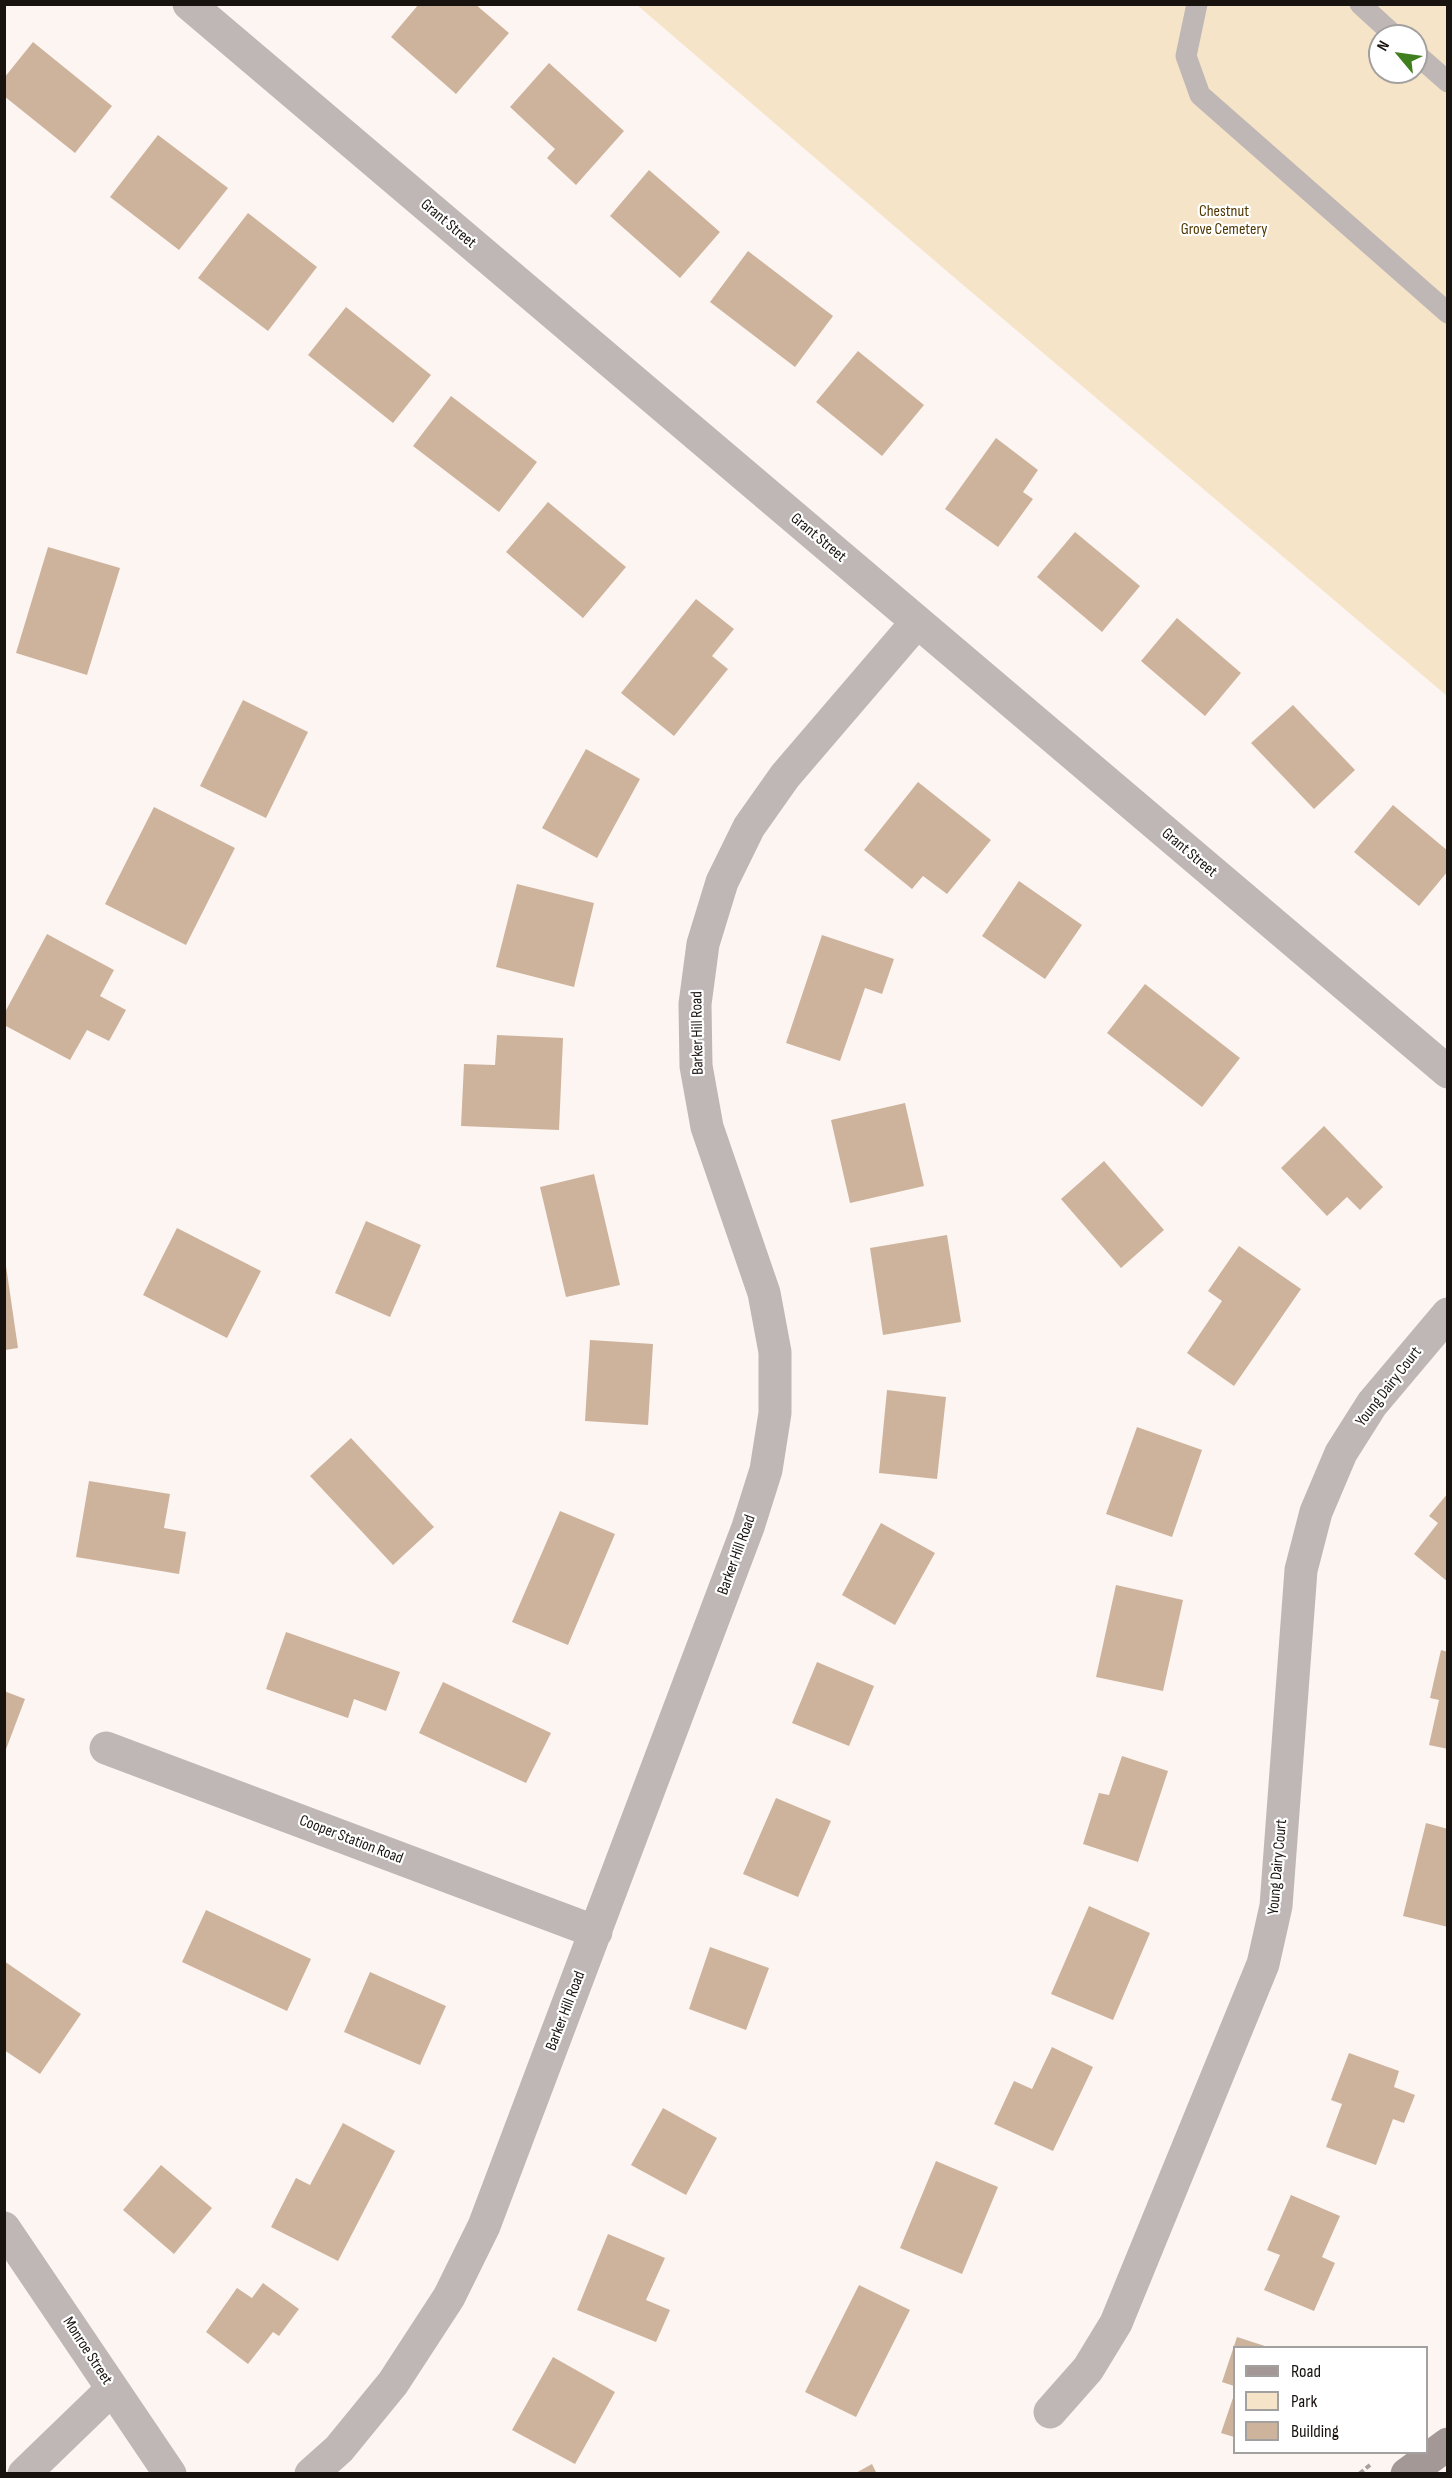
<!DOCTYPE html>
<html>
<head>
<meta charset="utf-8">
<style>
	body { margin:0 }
	#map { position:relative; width:1452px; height:2478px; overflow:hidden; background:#fdf5f2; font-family:"Sofia Sans Condensed",sans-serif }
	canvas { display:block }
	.frame { position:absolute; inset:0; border:6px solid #191310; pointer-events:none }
	.legend { position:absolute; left:1233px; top:2346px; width:195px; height:108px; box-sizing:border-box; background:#fff; border:2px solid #a3a19f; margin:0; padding:8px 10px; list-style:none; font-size:18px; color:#191310 }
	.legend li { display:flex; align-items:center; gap:12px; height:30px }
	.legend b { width:30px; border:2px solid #a3a19f }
	.north { position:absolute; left:1368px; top:24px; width:60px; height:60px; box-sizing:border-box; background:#fff; border:2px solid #a3a19f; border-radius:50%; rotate:299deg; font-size:16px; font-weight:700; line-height:24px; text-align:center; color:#191310 }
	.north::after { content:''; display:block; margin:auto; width:21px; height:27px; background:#407f1e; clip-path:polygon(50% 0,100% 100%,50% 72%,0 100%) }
</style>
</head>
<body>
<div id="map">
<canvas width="1452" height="2478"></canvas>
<div class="frame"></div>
<ul class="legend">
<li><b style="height:8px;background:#a49896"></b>Road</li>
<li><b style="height:16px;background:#f5e4c7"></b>Park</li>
<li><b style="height:16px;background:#ceb39c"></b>Building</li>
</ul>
<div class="north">N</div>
</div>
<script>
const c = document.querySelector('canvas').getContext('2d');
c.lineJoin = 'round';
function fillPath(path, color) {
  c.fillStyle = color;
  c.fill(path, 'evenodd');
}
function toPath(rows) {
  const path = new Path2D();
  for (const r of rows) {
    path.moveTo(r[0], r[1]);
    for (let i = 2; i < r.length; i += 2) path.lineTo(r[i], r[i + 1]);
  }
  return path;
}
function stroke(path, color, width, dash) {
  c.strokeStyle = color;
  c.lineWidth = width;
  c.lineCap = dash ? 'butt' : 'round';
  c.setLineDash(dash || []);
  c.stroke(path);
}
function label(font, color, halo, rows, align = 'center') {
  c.font = font + ' "Sofia Sans Condensed",sans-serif';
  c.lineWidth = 4.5;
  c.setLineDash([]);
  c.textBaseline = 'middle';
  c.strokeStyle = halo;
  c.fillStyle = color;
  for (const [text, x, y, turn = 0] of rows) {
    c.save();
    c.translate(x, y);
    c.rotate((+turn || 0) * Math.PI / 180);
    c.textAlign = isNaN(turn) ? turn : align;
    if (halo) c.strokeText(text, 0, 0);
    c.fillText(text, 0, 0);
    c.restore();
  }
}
const green = toPath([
	[637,5,1447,5,1447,696,942,267],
	[1380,36,1416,36,1416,72,1380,72]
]);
const building = toPath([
	[419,4,475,4,509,33,456,94,391,37],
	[33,42,112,106,75,153,4,96,4,78],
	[549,63,624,131,576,185,547,158,555,149,510,107],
	[158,135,228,188,179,250,110,197],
	[649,170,720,232,680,278,610,216],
	[248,213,317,267,268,331,198,278],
	[748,251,833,316,795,367,710,302],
	[346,307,431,375,393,423,308,355],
	[858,351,924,405,882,456,816,402],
	[451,396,537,462,499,512,413,446],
	[996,438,1038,470,1023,492,1033,499,998,547,945,509],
	[548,502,626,567,583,618,506,552],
	[1075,532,1140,586,1102,632,1037,577],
	[48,547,120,568,87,675,16,653],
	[696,599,734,629,712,656,728,669,674,736,621,693],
	[1177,618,1241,673,1205,716,1141,661],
	[243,700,308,732,266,818,200,786],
	[1293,705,1355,770,1314,809,1251,743],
	[586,749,640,779,597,858,542,828],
	[918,782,991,840,947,894,923,876,912,889,864,850],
	[1393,805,1448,851,1448,871,1419,906,1354,852],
	[154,807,235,848,186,945,105,904],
	[1019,881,1082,925,1045,979,982,936],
	[517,884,594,903,574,987,496,967],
	[47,934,114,970,100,996,126,1010,109,1041,87,1030,70,1060,4,1025,4,1014],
	[822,935,894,959,882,994,865,988,840,1061,786,1043],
	[1145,984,1240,1058,1202,1107,1107,1033],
	[497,1035,563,1038,559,1130,461,1126,464,1064,495,1065],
	[905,1103,924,1186,850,1203,831,1120],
	[1324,1126,1383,1187,1360,1210,1347,1197,1327,1216,1281,1168],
	[1104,1161,1164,1230,1121,1268,1061,1199],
	[594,1174,620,1285,566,1297,540,1187],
	[366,1221,421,1245,390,1317,335,1293],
	[177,1228,261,1271,227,1338,143,1295],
	[947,1235,961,1322,883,1335,870,1248],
	[1239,1246,1301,1289,1234,1386,1187,1353,1222,1301,1208,1291],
	[5,1259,18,1348,5,1350],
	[590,1340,653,1344,648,1425,585,1421],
	[887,1390,946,1397,937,1479,879,1473],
	[1137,1427,1202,1450,1172,1537,1106,1514],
	[351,1438,434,1527,393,1565,310,1476],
	[89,1481,170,1494,164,1528,186,1532,179,1574,76,1557],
	[1448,1493,1448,1582,1414,1554,1438,1523,1429,1516],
	[560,1511,615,1534,568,1645,512,1622],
	[881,1523,935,1553,895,1625,842,1595],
	[1116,1585,1183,1600,1163,1691,1096,1677],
	[286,1632,400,1672,386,1711,354,1699,348,1718,266,1689],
	[1441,1650,1448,1652,1448,1749,1429,1745,1439,1700,1430,1698],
	[817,1662,874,1686,849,1746,792,1723],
	[443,1682,551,1733,526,1783,419,1733],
	[4,1691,25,1699,5,1752,4,1752],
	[1122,1756,1168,1771,1138,1862,1083,1844,1099,1793,1109,1795],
	[776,1798,831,1821,798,1897,743,1874],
	[1426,1823,1448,1829,1448,1927,1403,1916],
	[1089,1906,1150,1933,1113,2020,1051,1994],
	[206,1910,311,1959,287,2011,182,1962],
	[710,1947,769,1968,746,2030,689,2009],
	[4,1961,81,2014,40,2074,4,2050],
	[370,1972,446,2006,420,2065,344,2032],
	[1052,2047,1093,2067,1053,2151,994,2124,1014,2081,1032,2089],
	[1349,2053,1399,2071,1394,2087,1415,2095,1404,2123,1393,2119,1376,2165,1326,2147,1342,2104,1331,2100],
	[663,2108,717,2138,686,2195,631,2165],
	[343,2123,395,2151,338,2261,271,2227,296,2178,310,2185],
	[936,2161,998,2187,962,2274,900,2248],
	[161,2165,212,2208,174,2254,123,2210],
	[1291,2195,1340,2216,1322,2257,1335,2263,1314,2311,1264,2290,1280,2255,1267,2250],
	[608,2234,665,2258,646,2300,670,2310,656,2342,577,2310],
	[263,2283,299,2309,279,2336,273,2332,248,2364,206,2332,237,2288,252,2298],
	[859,2285,910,2310,856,2417,805,2392],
	[1237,2337,1268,2347,1234,2348,1234,2386,1222,2382],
	[553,2357,615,2392,575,2464,512,2430],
	[1234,2395,1234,2437,1221,2433],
	[872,2464,877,2474,854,2474]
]);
const path = toPath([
	[1359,2474,1370,2465]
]);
const lane = toPath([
	[1197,4,1186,56,1200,95,1448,313],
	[1360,4,1395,36],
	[1416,54,1448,82]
]);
const street = toPath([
	[189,4,1448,1072],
	[106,1748,596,1932],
	[4,2228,170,2474],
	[1050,2412,1088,2369,1116,2323,1263,1964,1276,1906,1301,1570,1316,1512,1341,1453,1372,1404,1448,1314],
	[24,2474,112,2389],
	[311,2474,339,2449,393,2383,449,2297,484,2226,748,1527,766,1470,775,1413,775,1352,764,1293,707,1127,696,1066,695,1004,703,944,722,882,749,827,785,776,917,622]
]);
const secondary = toPath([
	[1407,2474,1448,2444]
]);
const parkNames = [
	["Chestnut",1224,212],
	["Grove Cemetery",1224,230]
];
const streetNames = [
	["Grant Street",448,224,40],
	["Grant Street",818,538,40],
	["Grant Street",1189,853,40],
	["Barker Hill Road",698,1033,-91],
	["Young Dairy Court",1389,1387,-52],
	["Barker Hill Road",737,1555,-70],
	["Cooper Station Road",351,1840,21],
	["Young Dairy Court",1278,1867,-85],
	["Barker Hill Road",566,2011,-69],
	["Monroe Street",87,2351,57]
];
fillPath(green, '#f5e4c7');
fillPath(building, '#ceb39c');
stroke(path, '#a7a09d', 4, [6, 3]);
stroke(lane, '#bfb7b6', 21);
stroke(street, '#bfb7b6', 33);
stroke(secondary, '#a49896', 33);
label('16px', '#503800', '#fff', parkNames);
label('16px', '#191310', '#fff', streetNames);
</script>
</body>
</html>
